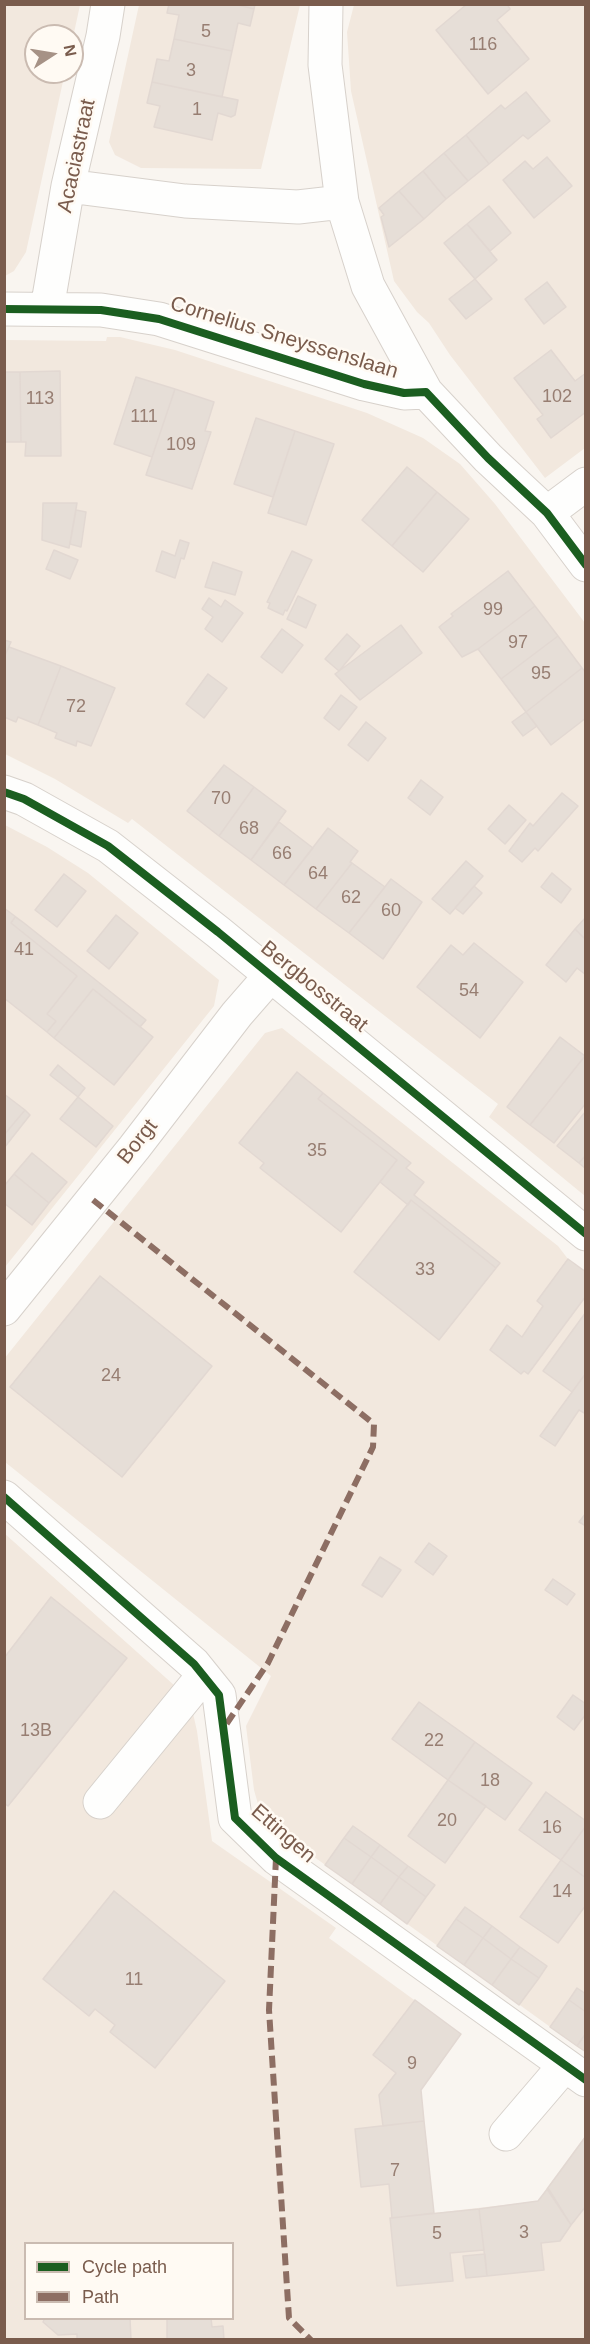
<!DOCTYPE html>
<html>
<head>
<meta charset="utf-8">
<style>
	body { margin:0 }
	#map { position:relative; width:590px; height:2344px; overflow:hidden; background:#f9f5f0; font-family:Helvetica,sans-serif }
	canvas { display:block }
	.frame { position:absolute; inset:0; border:6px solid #7a5c4d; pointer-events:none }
	.legend { position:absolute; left:24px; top:2242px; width:210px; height:78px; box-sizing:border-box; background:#fffaf3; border:2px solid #cabbb1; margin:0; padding:8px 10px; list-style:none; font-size:18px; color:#7a5c4d }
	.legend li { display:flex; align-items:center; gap:12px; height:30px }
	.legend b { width:30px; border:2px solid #cabbb1 }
	.north { position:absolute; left:24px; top:24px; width:60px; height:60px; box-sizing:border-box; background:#fffaf3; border:2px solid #cabbb1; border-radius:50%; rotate:78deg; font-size:16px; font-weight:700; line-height:24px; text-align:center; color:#7a5c4d }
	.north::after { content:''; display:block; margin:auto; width:21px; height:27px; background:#a69286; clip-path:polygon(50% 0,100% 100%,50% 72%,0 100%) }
</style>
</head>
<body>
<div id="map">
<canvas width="590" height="2344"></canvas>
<div class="frame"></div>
<ul class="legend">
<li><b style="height:8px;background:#1b5e20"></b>Cycle path</li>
<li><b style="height:8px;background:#8d6e63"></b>Path</li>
</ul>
<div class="north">N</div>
</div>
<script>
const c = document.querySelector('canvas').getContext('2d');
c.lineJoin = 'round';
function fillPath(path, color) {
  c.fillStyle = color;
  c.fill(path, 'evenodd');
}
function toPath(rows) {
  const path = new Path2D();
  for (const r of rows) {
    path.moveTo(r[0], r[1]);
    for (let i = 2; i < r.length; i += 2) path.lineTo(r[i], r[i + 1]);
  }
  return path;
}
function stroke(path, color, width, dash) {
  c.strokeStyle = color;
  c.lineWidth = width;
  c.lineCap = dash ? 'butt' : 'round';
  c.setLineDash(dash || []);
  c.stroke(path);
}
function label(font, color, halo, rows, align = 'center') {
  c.font = font + ' Helvetica,sans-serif';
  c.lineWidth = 5;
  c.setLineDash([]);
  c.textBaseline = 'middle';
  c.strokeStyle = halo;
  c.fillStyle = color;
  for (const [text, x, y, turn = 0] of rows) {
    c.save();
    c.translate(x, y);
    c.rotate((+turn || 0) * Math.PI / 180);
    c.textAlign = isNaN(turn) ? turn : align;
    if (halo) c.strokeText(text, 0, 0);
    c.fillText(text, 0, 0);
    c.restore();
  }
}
const residential = toPath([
	[5,4,80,5,72,42,72,36,36,36,36,72,65,72,26,252,14,271,5,276],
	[139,5,300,5,261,169,141,168,115,155,109,142],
	[354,5,585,5,585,448,545,478,450,355,429,323,417,312,394,281,351,91,347,32],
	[107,337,120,337,175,350,367,413,423,438,460,464,495,504,585,623,585,1196,489,1117,498,1104,132,819,128,823,55,779,5,754,5,340,106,341],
	[5,825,47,847,88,873,219,980,214,1006,5,1267],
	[282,1028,558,1246,568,1259,585,1272,585,2052,292,1841,293,1838,281,1830,258,1804,254,1790,246,1726,271,1676,5,1462,4,1359,265,1033],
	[4,1533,175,1686,192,1709,197,1731,212,1841,336,1928,329,1938,461,2034,421,2090,434,2213,538,2201,585,2136,585,2339,5,2339],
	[26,2244,232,2244,232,2318,26,2318]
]);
const building = toPath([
	[169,4,234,4,254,9,250,26,238,23,232,51,174,39,179,15,167,13,169,4],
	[234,4,255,4,254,9,234,4],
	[467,4,507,4,510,9,497,20,529,59,488,94,436,30,467,4],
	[174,39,232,51,222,97,152,82,157,59,169,61,174,39],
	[152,82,238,100,235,115,231,117,218,113,212,140,154,127,160,106,147,103,152,82],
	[526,92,550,121,528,139,523,135,489,164,466,135,501,105,505,109,526,92],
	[466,135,489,164,468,181,444,153,466,135],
	[444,153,468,181,446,199,423,171,444,153],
	[547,157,572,186,534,218,503,180,525,161,533,169,547,157],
	[423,171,446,199,424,219,399,191,423,171],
	[399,191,424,219,389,247,381,217,384,215,379,208,399,191],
	[489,206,511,233,490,251,467,224,489,206],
	[467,224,497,260,475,279,444,243,467,224],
	[475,279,492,299,466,319,449,299,475,279],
	[547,282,566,307,544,324,525,299,547,282],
	[551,350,575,381,586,373,586,412,551,438,537,419,543,415,514,378,551,350],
	[60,371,61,456,25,456,26,442,21,442,20,372,60,371],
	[4,372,20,372,21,442,4,442,4,372],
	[136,377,175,389,152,457,114,444,136,377],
	[175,389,214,402,205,431,211,432,192,489,146,475,175,389],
	[256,418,295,431,273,497,234,484,256,418],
	[295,431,334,444,306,525,268,513,295,431],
	[407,467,437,492,392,546,362,520,407,467],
	[437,492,469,519,423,572,392,546,437,492],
	[43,503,77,503,69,548,42,540,43,503],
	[76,510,86,512,81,547,70,544,76,510],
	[180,540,189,543,184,559,181,558,175,578,156,571,162,551,175,556,180,540],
	[54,550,78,560,70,579,46,569,54,550],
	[292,551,312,560,287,611,285,610,283,615,268,608,270,603,267,602,292,551],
	[213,562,242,572,235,595,205,587,213,562],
	[508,571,535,606,478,649,462,657,439,627,453,616,451,614,508,571],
	[298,596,316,605,306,628,287,619,298,596],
	[209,598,221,607,225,600,243,613,222,642,205,629,213,617,202,609,209,598],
	[535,606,558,636,501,679,478,649,535,606],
	[401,625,422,653,360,700,335,674,401,625],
	[282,629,303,645,282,673,261,657,282,629],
	[347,634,360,646,339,671,325,659,347,634],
	[558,636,582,668,526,712,501,679,558,636],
	[4,640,11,642,4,657,4,640],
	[9,647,61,666,38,725,18,717,16,722,4,717,4,657,9,647],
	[61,666,115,688,91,746,77,741,76,746,55,738,57,733,38,725,61,666],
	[582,668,586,673,586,718,551,745,526,712,582,668],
	[208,674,227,688,204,718,186,704,208,674],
	[341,695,357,707,339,730,324,718,341,695],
	[526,712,537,726,523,736,512,722,526,712],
	[366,722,386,738,368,761,348,745,366,722],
	[224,765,254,787,219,836,187,811,224,765],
	[421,780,443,797,430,815,408,798,421,780],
	[254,787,286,811,251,860,219,836,254,787],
	[562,793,578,806,538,851,535,848,522,862,509,851,530,823,533,826,562,793],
	[509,805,526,820,505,844,488,829,509,805],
	[279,822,313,848,284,885,251,860,279,822],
	[328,828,358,851,350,862,352,863,316,909,284,885,328,828],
	[466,861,483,876,450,914,432,899,466,861],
	[352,863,385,887,349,933,316,909,352,863],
	[552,873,571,889,561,903,541,887,552,873],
	[64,874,86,891,57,927,35,910,64,874],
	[391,879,422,902,383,959,349,933,391,879],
	[474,886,482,893,463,914,455,908,474,886],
	[4,908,24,923,15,917,11,923,77,976,47,1014,56,1021,47,1032,4,998,4,908],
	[116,915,138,933,109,969,87,951,116,915],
	[15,917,24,923,146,1020,140,1027,93,989,54,1038,47,1032,56,1021,47,1014,77,976,11,923,15,917],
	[586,917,586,940,575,929,586,917],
	[575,929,586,940,586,975,577,968,566,982,546,965,575,929],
	[474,943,523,982,480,1038,417,987,451,945,463,955,474,943],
	[93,989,153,1037,114,1085,54,1038,93,989],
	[560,1037,585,1056,530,1125,507,1107,560,1037],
	[585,1056,586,1103,554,1143,530,1125,585,1056],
	[58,1065,85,1088,78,1097,50,1075,58,1065],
	[297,1072,323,1093,318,1099,397,1160,341,1232,260,1168,264,1163,239,1143,297,1072],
	[323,1093,411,1163,406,1168,424,1182,414,1195,500,1263,496,1268,411,1200,408,1205,380,1182,397,1160,318,1099,323,1093],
	[4,1094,25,1110,4,1135,4,1094],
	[78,1097,113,1126,96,1147,60,1119,78,1097],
	[25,1110,30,1115,4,1148,4,1135,25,1110],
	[586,1111,586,1155,579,1163,557,1146,586,1111],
	[32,1153,67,1182,49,1203,14,1174,32,1153],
	[586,1155,586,1169,579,1163,586,1155],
	[14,1174,49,1203,32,1225,4,1203,4,1186,14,1174],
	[411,1200,496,1268,439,1340,354,1272,411,1200],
	[568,1259,586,1272,586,1296,528,1374,524,1371,521,1374,490,1350,507,1325,522,1337,543,1306,537,1301,568,1259],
	[100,1276,212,1366,122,1477,10,1387,100,1276],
	[586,1312,586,1373,572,1392,543,1371,586,1312],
	[586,1373,586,1414,579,1410,555,1446,540,1436,586,1373],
	[586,1513,586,1526,579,1522,586,1513],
	[429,1543,447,1556,433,1575,415,1562,429,1543],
	[380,1557,401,1570,382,1597,362,1585,380,1557],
	[553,1579,575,1594,567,1605,545,1590,553,1579],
	[51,1597,127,1658,8,1806,4,1803,4,1658,51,1597],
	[573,1695,586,1704,586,1714,574,1730,557,1717,573,1695],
	[419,1702,475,1742,448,1780,392,1739,419,1702],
	[475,1742,532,1783,505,1820,448,1780,475,1742],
	[448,1780,486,1806,445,1863,408,1836,448,1780],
	[546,1792,586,1821,586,1826,561,1860,519,1830,546,1792],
	[353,1826,380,1845,371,1857,344,1838,353,1826],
	[586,1826,586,1878,561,1860,586,1826],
	[344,1838,371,1857,352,1884,325,1865,344,1838],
	[380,1845,408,1866,399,1877,371,1857,380,1845],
	[371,1857,399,1877,380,1904,352,1884,371,1857],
	[561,1860,586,1878,586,1905,558,1943,520,1917,561,1860],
	[408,1866,435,1885,426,1897,399,1877,408,1866],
	[399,1877,426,1897,407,1924,380,1904,399,1877],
	[114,1891,225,1981,155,2068,110,2032,115,2025,95,2009,89,2016,43,1979,114,1891],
	[465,1907,492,1926,483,1938,456,1919,465,1907],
	[456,1919,483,1938,464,1965,437,1946,456,1919],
	[492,1926,520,1947,511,1959,483,1938,492,1926],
	[483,1938,511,1959,492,1985,464,1965,483,1938],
	[520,1947,547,1966,539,1978,511,1959,520,1947],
	[511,1959,539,1978,519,2005,492,1985,511,1959],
	[577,1988,586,1994,586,2012,569,2000,577,1988],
	[415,2000,461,2034,421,2090,424,2121,383,2126,379,2095,396,2073,373,2055,415,2000],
	[569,2000,586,2012,586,2033,577,2046,550,2027,569,2000],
	[586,2033,586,2052,577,2046,586,2033],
	[424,2121,434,2213,392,2218,389,2184,361,2187,355,2129,424,2121],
	[586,2136,586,2206,571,2225,547,2189,586,2136],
	[548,2188,571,2225,560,2241,541,2243,544,2270,487,2276,479,2209,538,2201,548,2188],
	[479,2209,484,2250,450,2253,453,2281,397,2286,390,2218,479,2209],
	[485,2254,487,2276,466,2278,463,2256,485,2254],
	[45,2318,130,2318,131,2340,77,2340,77,2334,58,2335,43,2322,45,2318],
	[167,2318,211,2318,212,2327,223,2326,224,2340,167,2340,167,2318]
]);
const minor = toPath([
	[326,4,325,65,342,202,368,286,426,392],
	[68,186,185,201,298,207,342,202],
	[4,309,101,310,159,319,364,384,404,393,426,392,488,458,547,513,586,565],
	[47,309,68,186,103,36,108,4],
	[547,513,586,484],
	[4,792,24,799,108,846,218,932,586,1234],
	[4,1309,134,1148,237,1014,271,975],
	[4,1497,194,1664,219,1695,235,1818,276,1858,586,2080],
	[100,1802,203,1676],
	[506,2134,565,2065]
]);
const quiet = toPath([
	[93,1200,374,1424,373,1447,268,1663,223,1729],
	[276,1858,269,2010,289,2318,311,2340]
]);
const cycleway = toPath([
	[4,309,101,310,159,319,364,384,404,393,426,392,488,458,547,513,586,565],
	[4,792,24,799,108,846,218,932,586,1234],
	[4,1497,194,1664,219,1695,235,1818,276,1858,586,2080]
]);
const numberNames = [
	["5",206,32],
	["116",483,45],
	["3",191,71],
	["1",197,110],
	["102",557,397],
	["113",40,399],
	["111",144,417],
	["109",181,445],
	["99",493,610],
	["97",518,643],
	["95",541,674],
	["72",76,707],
	["70",221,799],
	["68",249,829],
	["66",282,854],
	["64",318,874],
	["62",351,898],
	["60",391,911],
	["41",24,950],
	["54",469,991],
	["35",317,1151],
	["33",425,1270],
	["24",111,1376],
	["13B",36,1731],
	["22",434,1741],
	["18",490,1781],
	["20",447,1821],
	["16",552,1828],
	["14",562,1892],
	["11",134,1980],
	["9",412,2064],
	["7",395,2171],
	["3",524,2233],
	["5",437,2234]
];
const streetNames = [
	["Acaciastraat",77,156,-78],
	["Cornelius Sneyssenslaan",284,338,17],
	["Bergbosstraat",314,987,39],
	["Borgt",138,1142,-52],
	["Ettingen",283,1834,41]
];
fillPath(residential, '#f2e8de');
fillPath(building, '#e6ded7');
stroke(building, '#e2d8d2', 1.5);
stroke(minor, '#d7d1cb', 35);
stroke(minor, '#fefefd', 33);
stroke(quiet, '#8d6e63', 6, [12, 6]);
stroke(cycleway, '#1b5e20', 8);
label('18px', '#977e72', null, numberNames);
label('21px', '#7a5c4d', '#fffaf3', streetNames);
</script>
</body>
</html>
